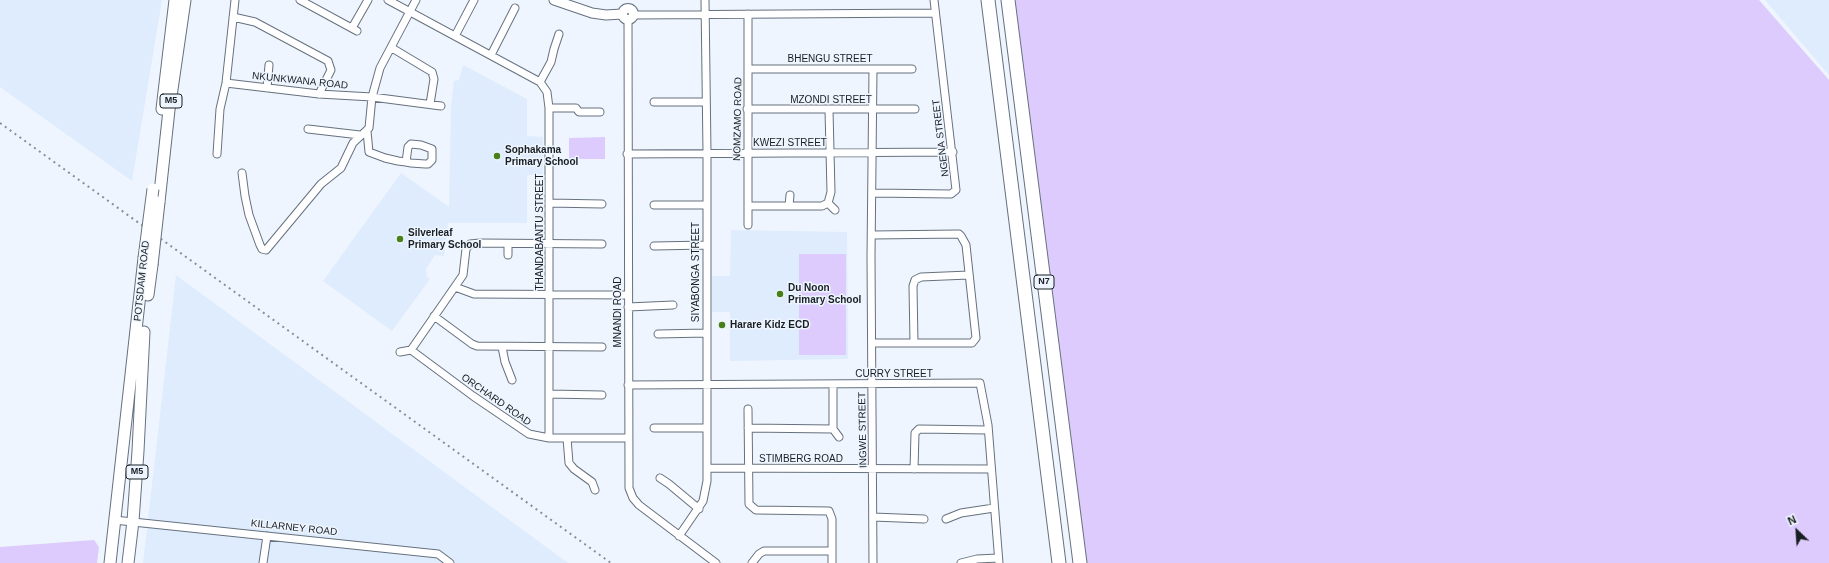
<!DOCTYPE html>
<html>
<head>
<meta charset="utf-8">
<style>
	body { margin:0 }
	#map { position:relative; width:1829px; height:563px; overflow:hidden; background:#eef5fe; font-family:Helvetica,sans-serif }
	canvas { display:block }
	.north { position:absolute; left:1777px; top:511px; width:40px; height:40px; -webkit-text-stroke:3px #eef5fe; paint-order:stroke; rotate:335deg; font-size:11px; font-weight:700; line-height:16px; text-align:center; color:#191e23 }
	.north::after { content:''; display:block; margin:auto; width:14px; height:18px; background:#191e23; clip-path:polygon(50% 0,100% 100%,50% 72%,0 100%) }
</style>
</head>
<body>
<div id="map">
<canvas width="1829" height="563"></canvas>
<div class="north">N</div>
</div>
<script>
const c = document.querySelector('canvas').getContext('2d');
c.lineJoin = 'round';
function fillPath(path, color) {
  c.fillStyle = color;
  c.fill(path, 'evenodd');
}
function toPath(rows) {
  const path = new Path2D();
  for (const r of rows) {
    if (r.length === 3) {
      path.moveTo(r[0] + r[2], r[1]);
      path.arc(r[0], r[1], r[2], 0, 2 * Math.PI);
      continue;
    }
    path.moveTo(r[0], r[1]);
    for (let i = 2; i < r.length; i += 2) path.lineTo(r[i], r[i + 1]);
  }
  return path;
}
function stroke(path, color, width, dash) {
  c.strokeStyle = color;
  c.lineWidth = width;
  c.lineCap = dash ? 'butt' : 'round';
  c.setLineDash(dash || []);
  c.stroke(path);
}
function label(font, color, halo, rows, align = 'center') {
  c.font = font + ' Helvetica,sans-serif';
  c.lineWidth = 3;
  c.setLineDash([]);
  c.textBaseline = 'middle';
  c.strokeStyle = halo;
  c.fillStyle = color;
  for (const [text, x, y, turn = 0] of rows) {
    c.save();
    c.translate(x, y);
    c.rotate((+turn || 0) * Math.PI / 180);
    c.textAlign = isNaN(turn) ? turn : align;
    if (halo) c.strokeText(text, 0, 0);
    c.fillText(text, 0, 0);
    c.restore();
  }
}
const built = toPath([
	[0,0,162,0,132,181,0,87],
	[1765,0,1829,0,1829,75],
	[463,65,527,99,527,136,543,137,543,174,527,175,527,223,448,223,444,256,435,255,426,269,427,277,430,279,392,331,323,281,401,173,449,207,451,106,454,81,459,80],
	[731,230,847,232,848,359,730,361,730,312,712,312,712,276,730,276],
	[176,275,568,563,143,563]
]);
const green = toPath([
	[1015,0,1759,0,1829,80,1829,563,1087,563],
	[605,137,605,159,569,159,569,138],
	[799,254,846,254,846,355,799,355],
	[94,540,99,547,97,563,0,563,0,547]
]);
const minor = toPath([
	[300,0,357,31],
	[388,0,540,82,547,92,549,108,549,438],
	[633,15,935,13],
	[233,17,255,22,328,61,331,70,319,94],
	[628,20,629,488,633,498,639,505,716,563],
	[352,28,368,0],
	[455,36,474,0],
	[392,48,432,72,434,79,430,104],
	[491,55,515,8],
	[749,69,912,69],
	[873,69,871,256,873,563],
	[540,82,551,62,554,49,559,34],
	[226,83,319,94,372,97,441,106],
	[267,88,269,65],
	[654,102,706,102],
	[549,108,576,108,579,112,600,112],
	[747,109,915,109],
	[308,129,360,135],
	[367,131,369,152,385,158,398,161,406,162,411,163,425,164,428,164,432,160,432,149,421,145,411,144,408,147,406,162],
	[217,154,220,109,226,83,235,0],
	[627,154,953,152],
	[242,173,245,196,249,215,260,245,262,249,266,250,321,184,341,168,353,143,369,128,372,97,380,68,416,0],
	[873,193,951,194,956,190,934,0],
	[549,203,602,204],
	[828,203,835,210],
	[654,205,706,205],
	[748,206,822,206,828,203,831,192,829,110],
	[789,206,790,195],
	[748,225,748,14],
	[654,246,706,245],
	[508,255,508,244],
	[455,287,474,294,628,295],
	[628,307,673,305],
	[434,316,472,344,477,346,602,347],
	[658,334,706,333],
	[872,343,972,343,976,338,966,245,961,236,959,234,872,235],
	[914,343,913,286,915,280,921,277,969,275],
	[502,347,505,362,512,380],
	[411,350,463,275,466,249,470,244,480,243,602,244],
	[411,350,473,396,529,434,549,438,628,438],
	[400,352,411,350],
	[628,385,980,383,988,425,999,563],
	[549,394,602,395],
	[748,409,749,504,756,510,829,511,832,519,832,563],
	[654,428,706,428],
	[748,428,833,429,833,385],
	[833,429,839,437],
	[567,438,569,463,574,469,592,482,595,490],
	[707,468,991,469],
	[914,469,915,433,919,429,988,430],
	[660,478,669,484,699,509],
	[873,517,924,519],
	[946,519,961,513,994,508],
	[114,520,438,554,450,563],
	[679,536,703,501,707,481,707,153,705,0],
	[263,563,267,536],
	[752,563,759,554,764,551,832,551],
	[961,563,977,559,998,558]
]);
const tertiary = toPath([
	[554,0,592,13,606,15,622,14],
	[628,14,5.5]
]);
const primary = toPath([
	[162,109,175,0],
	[159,202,169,110,185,0],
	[148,295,152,265],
	[110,563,144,258],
	[128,563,133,521,138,451,144,332]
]);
const motorway = toPath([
	[988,0,1059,563],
	[1008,0,1080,563]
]);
const rail = toPath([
	[0,123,611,563]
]);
const primaryBridge = toPath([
	[144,258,153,189],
	[152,265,159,202]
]);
const markers = [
	[497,156,4,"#48801a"],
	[400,239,4,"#48801a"],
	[780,294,4,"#48801a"],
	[722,325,4,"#48801a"]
];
const shields = [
	[171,101,22],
	[1044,282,20],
	[137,472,22]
];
const shieldNames = [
	["M5",171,101],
	["N7",1044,282],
	["M5",137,472]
];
const streetNames = [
	["BHENGU STREET",830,59],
	["NKUNKWANA ROAD",300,81,6],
	["MZONDI STREET",831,100],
	["NOMZAMO ROAD",738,119,-89],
	["NGENA STREET",941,138,-97],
	["KWEZI STREET",790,143],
	["THANDABANTU STREET",540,232,-90],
	["SIYABONGA STREET",696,272,-90],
	["POTSDAM ROAD",142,281,-84],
	["MNANDI ROAD",618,312,-90],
	["CURRY STREET",894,374],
	["ORCHARD ROAD",496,400,35],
	["INGWE STREET",863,430,-91],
	["STIMBERG ROAD",801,459],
	["KILLARNEY ROAD",294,528,6]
];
const poiNames = [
	["Sophakama",505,150],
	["Primary School",505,162],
	["Silverleaf",408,233],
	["Primary School",408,245],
	["Du Noon",788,288],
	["Primary School",788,300],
	["Harare Kidz ECD",730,325]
];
fillPath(built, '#deecfd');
fillPath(green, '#dccbfc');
stroke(minor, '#66717f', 9);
stroke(tertiary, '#66717f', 11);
stroke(primary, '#66717f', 13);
stroke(motorway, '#66717f', 15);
stroke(minor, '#fff', 7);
stroke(tertiary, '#fff', 9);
stroke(primary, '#fff', 11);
stroke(motorway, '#fff', 13);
stroke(rail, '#888e95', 2, [2, 4]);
stroke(primaryBridge, '#66717f', 13, []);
stroke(primaryBridge, '#fff', 11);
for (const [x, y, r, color] of markers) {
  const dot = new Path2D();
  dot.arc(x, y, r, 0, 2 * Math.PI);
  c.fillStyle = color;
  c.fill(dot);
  stroke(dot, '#eef5fe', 1.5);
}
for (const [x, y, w] of shields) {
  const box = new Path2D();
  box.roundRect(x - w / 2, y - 7, w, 14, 3);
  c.fillStyle = '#eef5fe';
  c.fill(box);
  stroke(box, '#191e23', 1);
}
label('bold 9px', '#191e23', null, shieldNames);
label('10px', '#191e23', '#eef5fe', streetNames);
label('bold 10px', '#191e23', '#eef5fe', poiNames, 'left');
</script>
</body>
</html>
